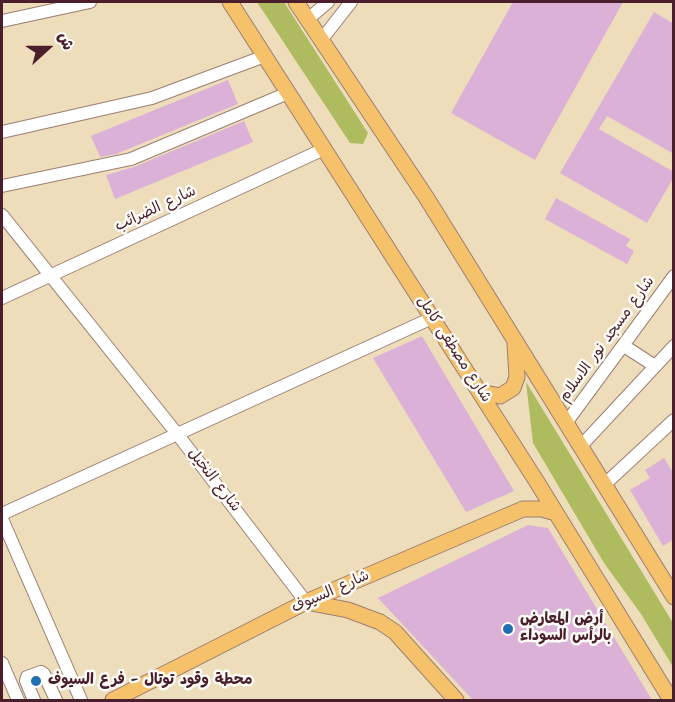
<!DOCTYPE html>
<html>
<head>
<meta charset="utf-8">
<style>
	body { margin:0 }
	#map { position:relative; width:675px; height:702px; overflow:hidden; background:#edddba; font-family:Kalam,"Playpen Sans Arabic",sans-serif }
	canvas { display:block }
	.frame { position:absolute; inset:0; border:3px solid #4a1f2b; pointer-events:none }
	.north { position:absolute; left:18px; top:18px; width:60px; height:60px; -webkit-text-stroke:4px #fdfcf7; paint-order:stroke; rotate:69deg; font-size:16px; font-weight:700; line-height:24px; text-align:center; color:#4a1f2b }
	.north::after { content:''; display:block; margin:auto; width:21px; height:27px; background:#4a1f2b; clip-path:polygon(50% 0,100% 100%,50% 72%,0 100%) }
</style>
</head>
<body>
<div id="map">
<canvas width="675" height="702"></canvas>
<div class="frame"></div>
<div class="north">ش</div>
</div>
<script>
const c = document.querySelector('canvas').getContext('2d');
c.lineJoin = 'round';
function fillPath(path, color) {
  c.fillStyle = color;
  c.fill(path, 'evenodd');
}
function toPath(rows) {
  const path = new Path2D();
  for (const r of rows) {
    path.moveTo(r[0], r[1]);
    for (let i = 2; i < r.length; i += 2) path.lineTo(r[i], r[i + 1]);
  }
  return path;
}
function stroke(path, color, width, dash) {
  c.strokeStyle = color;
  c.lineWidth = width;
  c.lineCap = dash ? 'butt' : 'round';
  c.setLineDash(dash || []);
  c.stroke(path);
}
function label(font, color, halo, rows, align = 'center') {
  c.font = font + ' Kalam,"Playpen Sans Arabic",sans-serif';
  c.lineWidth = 5;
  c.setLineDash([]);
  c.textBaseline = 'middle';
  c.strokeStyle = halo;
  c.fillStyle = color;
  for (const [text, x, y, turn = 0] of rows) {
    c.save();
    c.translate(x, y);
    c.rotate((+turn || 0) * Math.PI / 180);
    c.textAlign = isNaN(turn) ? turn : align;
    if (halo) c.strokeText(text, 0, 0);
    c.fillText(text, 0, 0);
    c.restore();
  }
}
const green = toPath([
	[257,2,284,2,368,133,363,144,350,143],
	[526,382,673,623,673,667,641,614,604,563,533,443]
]);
const building = toPath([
	[513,2,623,2,535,160,451,113],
	[654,12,674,24,674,154,607,116,599,129,674,172,674,177,647,223,560,173],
	[228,80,238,104,116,154,100,157,91,136],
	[244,121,253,142,115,199,106,175,134,167],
	[556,198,630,239,626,246,634,251,627,264,545,219],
	[422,336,514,491,466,512,373,358],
	[664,458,674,474,674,539,663,546,630,490,650,478,645,470],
	[528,525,548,528,652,700,473,700,378,598]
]);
const minor = toPath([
	[308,19,328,2],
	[2,21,90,2],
	[322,39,351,2],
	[2,132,152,98,265,56],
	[2,186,131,159,288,93],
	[2,215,178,435,306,602],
	[2,298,324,149],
	[624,346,655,366],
	[566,423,674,276],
	[580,447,674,346],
	[604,485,674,420],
	[2,514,432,318],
	[2,519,81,700],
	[2,663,18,700],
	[34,700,26,681,27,677,41,672,44,674,56,700]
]);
const major = toPath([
	[230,2,537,482,671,700],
	[296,2,426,197,674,597],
	[480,392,500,396,513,388,517,377,515,344],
	[306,602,348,610,380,622,395,632,456,700],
	[113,700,306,602,523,509,542,509,556,513]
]);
const markers = [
	[508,629,6,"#1f6fb2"],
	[36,681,6,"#1f6fb2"]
];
const streetNames = [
	["شارع الضرائب",156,210,-25],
	["شارع مسجد نور الاسلام",608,340,-54],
	["شارع مصطفى كامل",453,350,57],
	["شارع النخيل",213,481,52],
	["شارع السيوف",331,593,-24]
];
const poiNames = [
	["أرض المعارض",520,620],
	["بالرأس السوداء",520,637],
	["محطة وقود توتال - فرع السيوف",48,681]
];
fillPath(green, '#aebc5f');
fillPath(building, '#dcb1d8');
stroke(minor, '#9c7e72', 14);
stroke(major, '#9c7e72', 17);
stroke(minor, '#fff', 12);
stroke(major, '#f5c16b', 15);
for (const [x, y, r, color] of markers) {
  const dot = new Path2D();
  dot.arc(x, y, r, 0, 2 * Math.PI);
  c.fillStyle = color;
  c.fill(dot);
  stroke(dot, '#fdfcf7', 2);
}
label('15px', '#4a1f2b', '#fdfcf7', streetNames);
label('bold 15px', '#4a1f2b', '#fdfcf7', poiNames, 'left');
</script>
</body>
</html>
